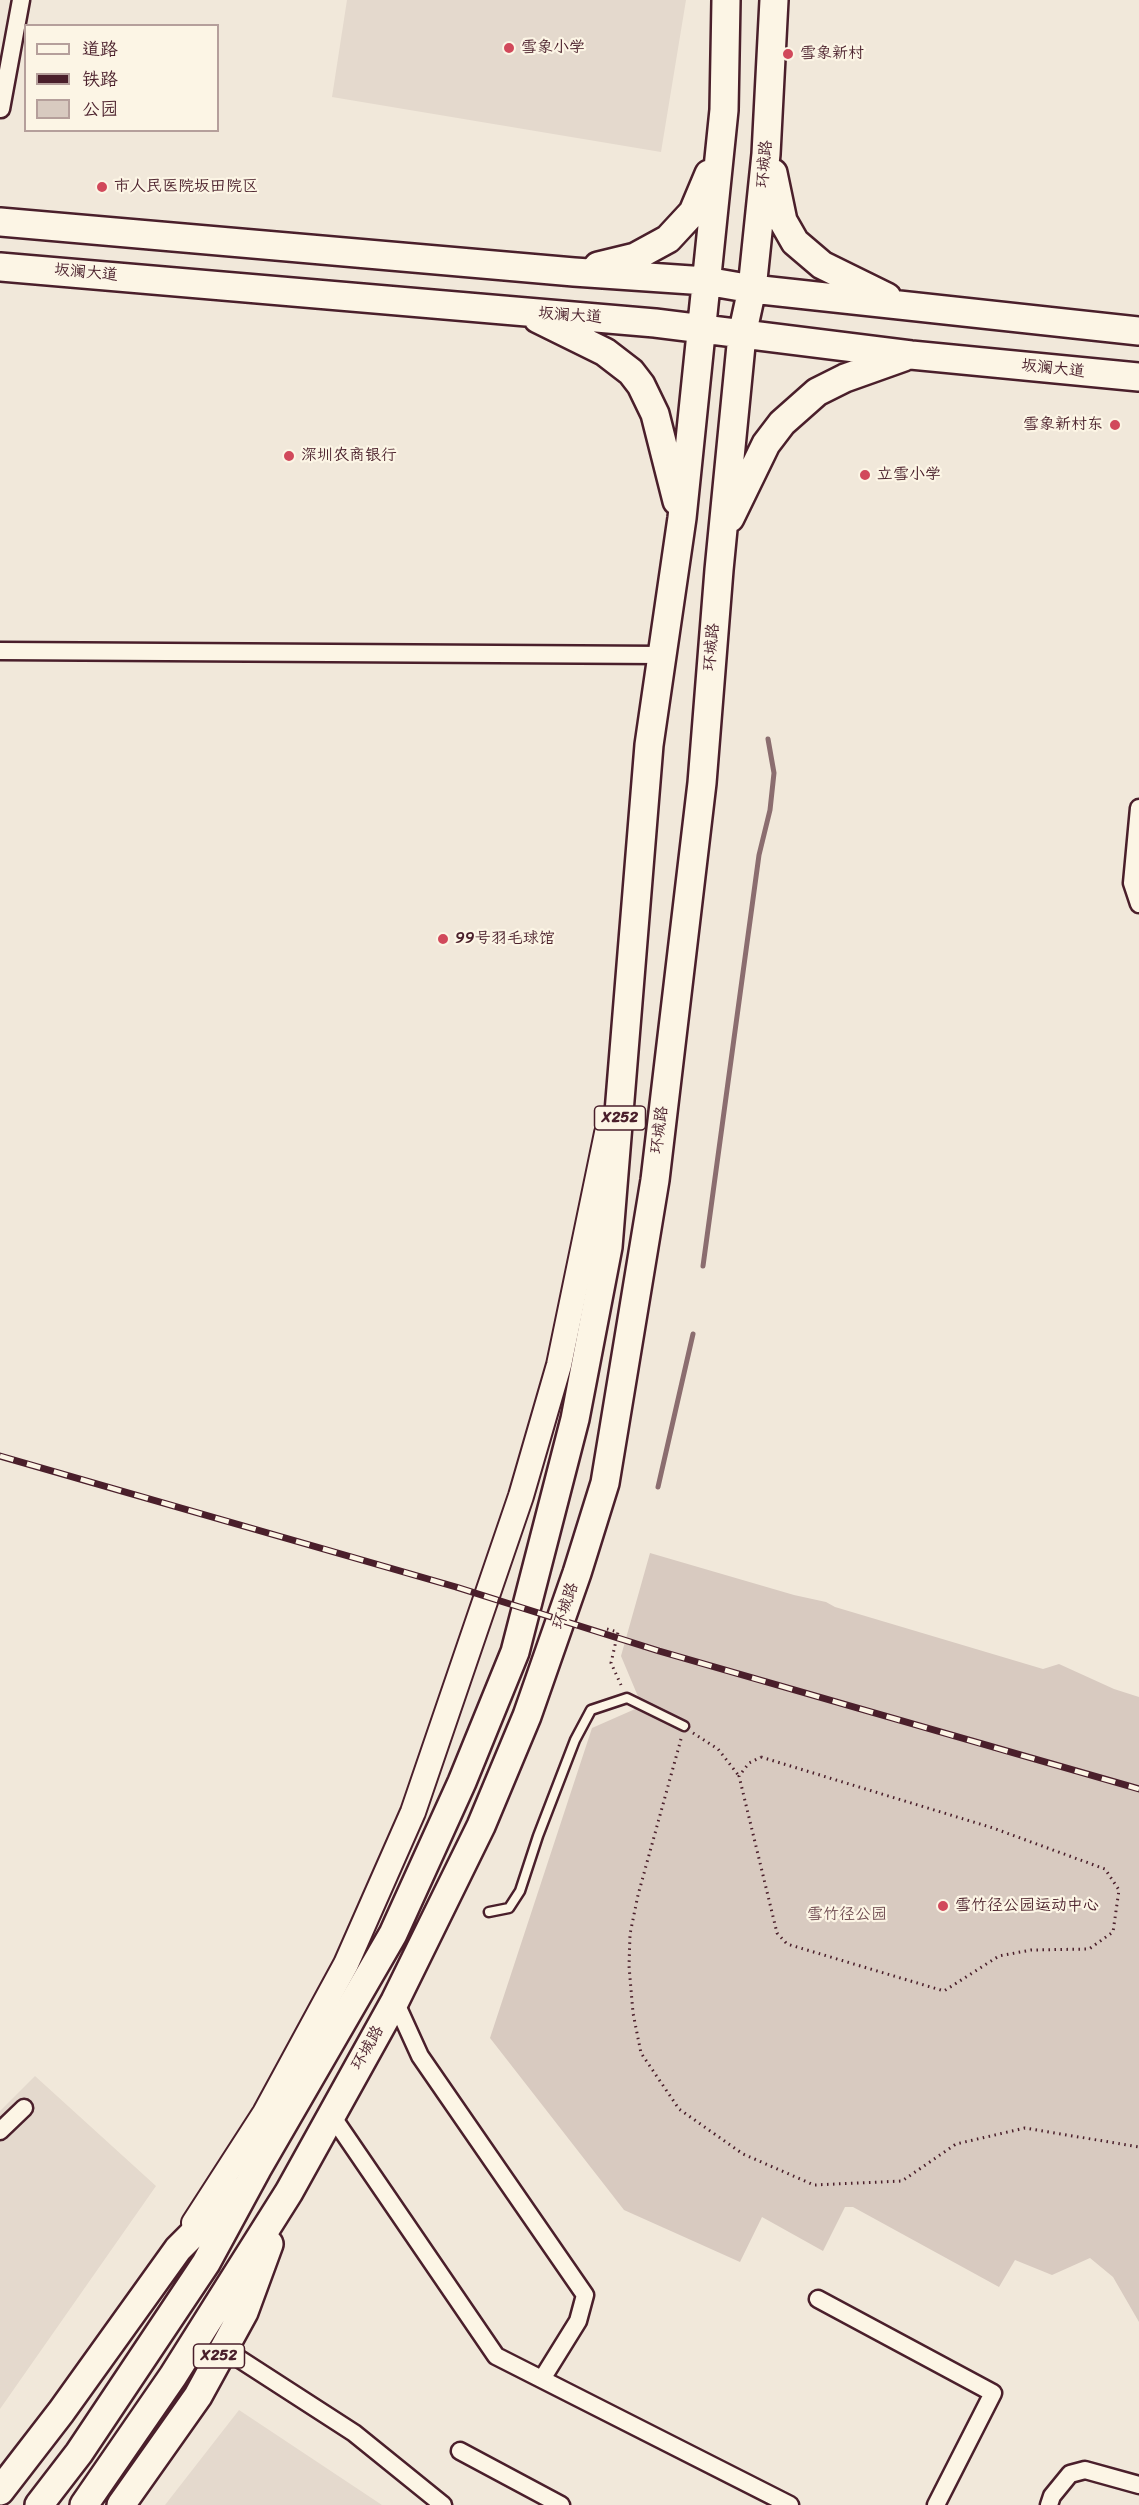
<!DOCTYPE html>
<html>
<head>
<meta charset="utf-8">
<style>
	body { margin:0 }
	#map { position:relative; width:1139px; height:2505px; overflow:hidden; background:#f1e8da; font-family:Sriracha,"LXGW WenKai TC",sans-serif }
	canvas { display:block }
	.legend { position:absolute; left:24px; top:24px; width:195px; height:108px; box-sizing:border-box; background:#fcf5e5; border:2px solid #b59f9b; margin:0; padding:8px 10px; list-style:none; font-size:18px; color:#4a1f2b }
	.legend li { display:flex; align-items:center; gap:12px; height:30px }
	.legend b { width:30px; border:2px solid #b59f9b }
</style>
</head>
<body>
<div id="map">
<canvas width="1139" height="2505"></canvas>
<ul class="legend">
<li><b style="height:8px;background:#fcf5e5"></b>道路</li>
<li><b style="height:8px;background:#4a1f2b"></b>铁路</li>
<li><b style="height:16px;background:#d8cac0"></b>公园</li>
</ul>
</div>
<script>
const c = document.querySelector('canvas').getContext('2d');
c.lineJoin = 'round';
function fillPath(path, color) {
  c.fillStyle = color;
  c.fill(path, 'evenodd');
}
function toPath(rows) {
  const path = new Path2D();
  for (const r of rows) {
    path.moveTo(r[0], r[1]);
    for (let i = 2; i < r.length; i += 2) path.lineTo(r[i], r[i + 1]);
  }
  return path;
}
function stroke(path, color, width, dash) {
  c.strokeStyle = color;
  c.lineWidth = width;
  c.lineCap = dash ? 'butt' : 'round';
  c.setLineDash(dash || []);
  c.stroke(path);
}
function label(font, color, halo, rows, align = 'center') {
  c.font = font + ' Sriracha,"LXGW WenKai TC",sans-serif';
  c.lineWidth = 4.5;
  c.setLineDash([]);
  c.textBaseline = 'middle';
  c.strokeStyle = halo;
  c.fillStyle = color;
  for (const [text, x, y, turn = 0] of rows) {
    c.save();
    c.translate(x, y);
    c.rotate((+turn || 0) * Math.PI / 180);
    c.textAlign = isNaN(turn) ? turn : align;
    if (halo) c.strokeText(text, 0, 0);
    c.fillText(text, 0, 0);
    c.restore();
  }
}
const built = toPath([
	[347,0,686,0,661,152,332,97],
	[35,2076,156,2186,0,2409,0,2111],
	[239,2410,382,2505,165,2505]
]);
const green = toPath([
	[650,1553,794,1595,826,1602,835,1607,1043,1669,1059,1664,1114,1689,1139,1697,1139,2322,1113,2277,1090,2258,1052,2275,1015,2260,999,2287,853,2207,845,2207,823,2251,762,2217,740,2262,624,2210,490,2038,592,1728,642,1706,621,1656]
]);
const stream = toPath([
	[703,1266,759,855,770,810,774,773,768,739],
	[658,1487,693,1334]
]);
const path = toPath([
	[607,1629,618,1632,611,1663,621,1685],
	[693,1733,718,1749,739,1776],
	[681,1739,638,1895,630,1934,629,1966,633,2013,641,2053,679,2109,743,2154,814,2185,902,2181,956,2144,1025,2128,1139,2147],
	[761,1757,993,1828,1105,1869,1119,1890,1113,1932,1089,1949,1031,1950,999,1956,944,1991,787,1944,777,1933,739,1776,749,1763,761,1757]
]);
const service = toPath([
	[489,1912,509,1908,520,1891,538,1836,575,1740,591,1710,627,1698,684,1726]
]);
const minor = toPath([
	[1,109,21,0],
	[0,651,662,655],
	[1139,808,1132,883,1139,904],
	[395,2001,420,2056,585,2295,578,2321,542,2379],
	[330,2113,496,2356,790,2505],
	[0,2131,24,2108],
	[818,2299,993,2393,936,2505],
	[224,2349,354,2433,443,2505],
	[460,2451,561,2505],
	[1049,2505,1052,2496,1070,2474,1085,2470,1139,2485]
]);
const secondary = toPath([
	[194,2223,265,2113,346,1964,413,1812,521,1496,559,1365,607,1133]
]);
const primary = toPath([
	[773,173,783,221,795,242,822,265,887,297],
	[0,222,574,272,706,281,752,289,1139,331],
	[598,266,635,257,668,239,693,212,709,174],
	[0,267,655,323,911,355,1139,377],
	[538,319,605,352,631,372,641,385,655,414,677,501],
	[730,518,766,444,782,423,817,392,845,378,904,357],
	[0,2491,61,2412,178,2249,235,2192],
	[39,2505,79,2453,206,2263,257,2169,393,1934,462,1782,515,1652,575,1419,608,1247,649,745,682,518,724,110,726,0],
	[84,2505,173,2376,289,2192,395,2001,481,1826,527,1716,577,1573,605,1483,655,1180,702,783,719,570,742,335,752,289,766,154,774,0],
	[121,2505,198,2396,244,2312,269,2244]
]);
const rail = toPath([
	[0,1456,456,1587,659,1651,1139,1789]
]);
const markers = [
	[509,48,6,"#d1495b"],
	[788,54,6,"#d1495b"],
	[102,187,6,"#d1495b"],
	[1115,425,6,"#d1495b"],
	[289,456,6,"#d1495b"],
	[865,475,6,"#d1495b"],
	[443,939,6,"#d1495b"],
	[943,1906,6,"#d1495b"]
];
const shields = [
	[620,1118,51],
	[219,2356,51]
];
const shieldNames = [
	["X252",620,1118],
	["X252",219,2356]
];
const poiNames = [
	["雪象小学",521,48],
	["雪象新村",800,54],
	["市人民医院坂田院区",114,187],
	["雪象新村东",1103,425,"right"],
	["深圳农商银行",301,456],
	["立雪小学",877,475],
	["99号羽毛球馆",455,939],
	["雪竹径公园运动中心",955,1906]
];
const streetNames = [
	["环城路",765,164,-85],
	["坂澜大道",86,273,5],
	["坂澜大道",570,316,4],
	["坂澜大道",1053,369,6],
	["环城路",712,647,-85],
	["环城路",660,1130,-83],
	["环城路",566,1606,-71],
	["环城路",368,2048,-60]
];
const parkNames = [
	["雪竹径公园",847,1915]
];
fillPath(built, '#e4d9cd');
fillPath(green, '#d8cac0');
stroke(stream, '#8b6d6f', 5);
stroke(service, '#4a1f2b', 13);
stroke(minor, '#4a1f2b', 21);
stroke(secondary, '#4a1f2b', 28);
stroke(primary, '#4a1f2b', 32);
stroke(path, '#4a1f2b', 3, [1.5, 4.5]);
stroke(service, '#fcf5e5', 8);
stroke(minor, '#fcf5e5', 16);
stroke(secondary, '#fcf5e5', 24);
stroke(primary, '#fcf5e5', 27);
stroke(rail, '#4a1f2b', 7);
stroke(rail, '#fcf5e5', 4.5, [14]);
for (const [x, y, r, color] of markers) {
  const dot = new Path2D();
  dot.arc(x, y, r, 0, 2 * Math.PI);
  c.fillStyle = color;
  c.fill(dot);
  stroke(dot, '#fcf5e5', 2);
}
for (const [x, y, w] of shields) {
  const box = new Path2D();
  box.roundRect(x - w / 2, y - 12, w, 24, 4.5);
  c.fillStyle = '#fcf5e5';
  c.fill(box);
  stroke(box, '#4a1f2b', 1.5);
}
label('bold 15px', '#4a1f2b', null, shieldNames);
label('16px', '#4a1f2b', '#fcf5e5', poiNames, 'left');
label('16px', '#4a1f2b', '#fcf5e5', streetNames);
label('16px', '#6e4a50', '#fcf5e5', parkNames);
</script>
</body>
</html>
